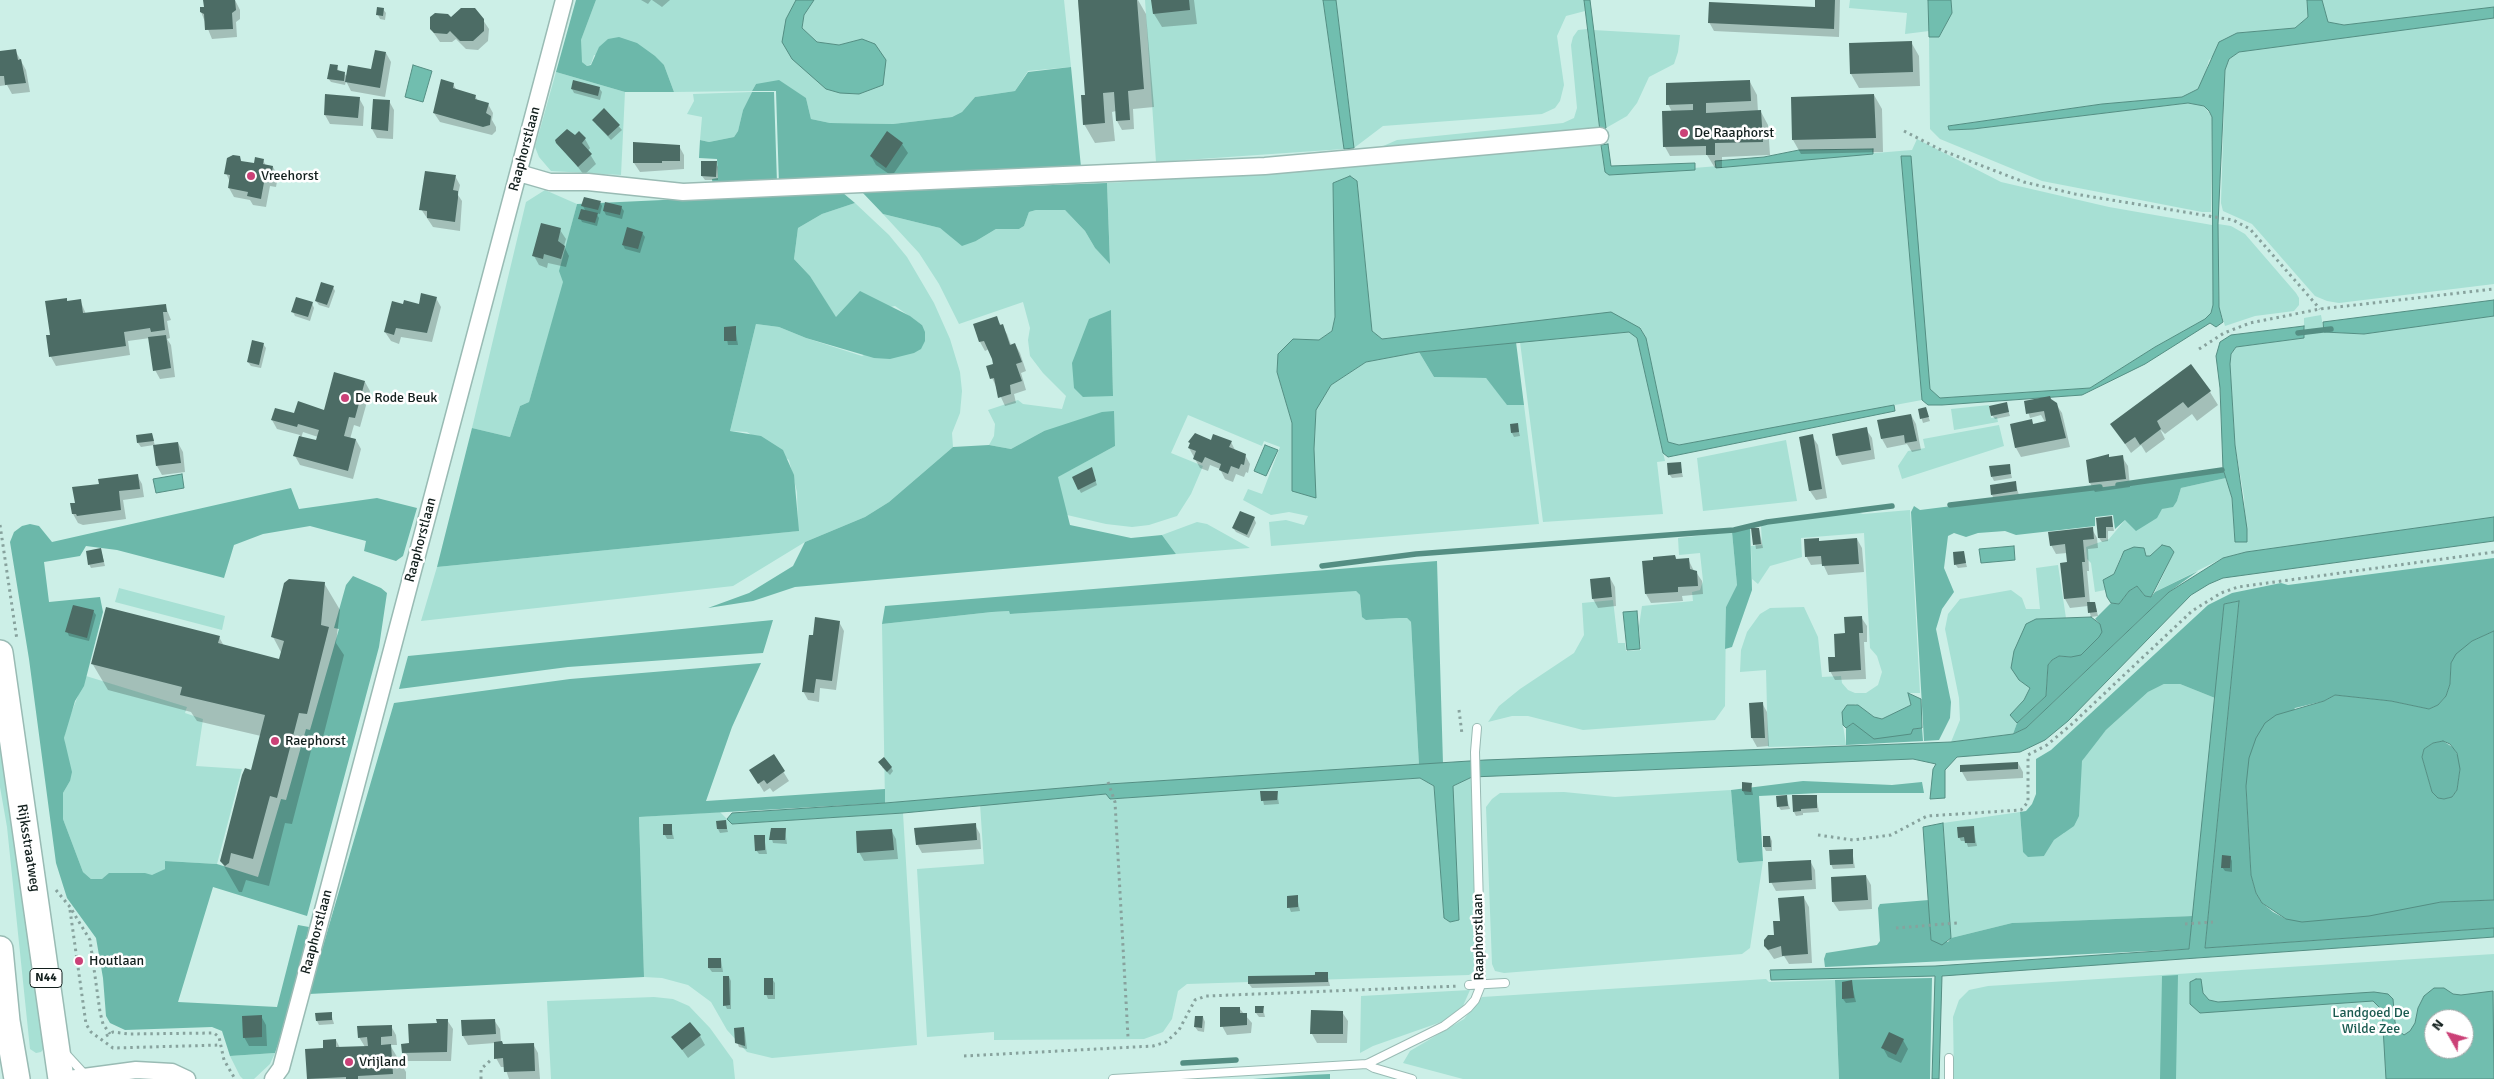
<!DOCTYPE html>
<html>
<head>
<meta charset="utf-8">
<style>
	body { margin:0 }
	#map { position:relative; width:2494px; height:1079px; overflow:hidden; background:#ccefe7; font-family:Signika,sans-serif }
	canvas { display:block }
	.north { position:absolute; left:2424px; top:1009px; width:50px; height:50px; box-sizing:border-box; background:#fff; border:1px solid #a0a5a5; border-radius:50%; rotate:308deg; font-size:14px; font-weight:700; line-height:20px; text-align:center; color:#121f1d }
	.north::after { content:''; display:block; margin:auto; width:18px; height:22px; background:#cb4177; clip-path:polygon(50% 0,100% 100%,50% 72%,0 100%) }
</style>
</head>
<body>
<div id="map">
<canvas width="2494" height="1079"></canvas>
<div class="north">N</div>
</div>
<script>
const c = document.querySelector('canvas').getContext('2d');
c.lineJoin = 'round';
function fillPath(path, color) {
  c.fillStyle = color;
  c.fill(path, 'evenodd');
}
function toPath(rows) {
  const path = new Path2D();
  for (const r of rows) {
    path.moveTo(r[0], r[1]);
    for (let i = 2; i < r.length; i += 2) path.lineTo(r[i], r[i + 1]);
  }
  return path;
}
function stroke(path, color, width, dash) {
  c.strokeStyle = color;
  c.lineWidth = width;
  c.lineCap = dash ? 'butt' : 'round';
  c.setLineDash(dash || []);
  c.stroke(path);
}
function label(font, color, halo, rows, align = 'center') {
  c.font = font + ' Signika,sans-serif';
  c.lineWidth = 5;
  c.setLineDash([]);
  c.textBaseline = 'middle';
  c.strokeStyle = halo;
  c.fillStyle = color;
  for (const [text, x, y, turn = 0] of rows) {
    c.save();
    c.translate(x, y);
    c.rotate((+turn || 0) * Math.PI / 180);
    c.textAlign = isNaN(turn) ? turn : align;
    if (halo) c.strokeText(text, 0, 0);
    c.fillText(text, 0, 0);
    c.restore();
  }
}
const green = toPath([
	[596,0,796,0,786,19,792,59,862,39,839,45,817,42,802,28,804,15,814,0,1064,0,1071,67,1028,71,1015,91,975,97,962,112,952,117,893,124,830,123,811,119,806,98,756,84,752,91,674,92,664,65,594,55,591,64,587,66,582,62,580,54,581,40],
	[1145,0,1323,0,1344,149,1156,162],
	[1336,0,1584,0,1585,11,1566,16,1557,36,1564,85,1560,101,1555,108,1542,114,1383,126,1354,148],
	[1850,0,1928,0,1929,31,1905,34,1907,13,1849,8],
	[1951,0,2307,0,2308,17,2295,28,2237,33,2209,60,2204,79,2198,89,2182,97,2102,104,1948,126,1949,130,1973,129,2189,103,2204,106,2212,117,2211,212,2202,212,2042,181,1940,139,1930,129,1929,37,1939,37,1952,13],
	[2322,0,2494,0,2494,7,2344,25,2328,22],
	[2494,18,2494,284,2339,303,2327,301,2315,296,2252,224,2223,211,2221,203,2225,70,2229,59,2239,52],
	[1587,29,1600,131,1385,151,1381,147,1397,140,1563,123,1574,118,1577,108,1571,45,1573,37,1578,30],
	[1593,30,1680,35,1678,52,1674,64,1649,77,1637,103,1627,116,1606,128],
	[556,72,625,92,621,175,551,171,539,157,535,147],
	[752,92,743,110,738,131,734,137,709,142,700,140,702,117,687,114,694,101,693,94],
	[1917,139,2001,182,2109,207,2212,225,2213,305,2211,313,2205,319,2155,347,2090,388,1940,398,1929,389,1901,156,1922,400,1679,445,1668,442,1646,338,1640,327,1486,328,1382,339,1372,331,1357,181,1350,176,1333,183,1335,317,1332,331,1319,340,1293,339,1277,372,1292,423,1292,491,1314,449,1316,409,1331,385,1366,362,1419,352,1434,377,1486,378,1507,404,1524,405,1539,524,1296,544,1271,546,1269,522,1286,520,1304,525,1308,516,1289,512,1271,515,1243,500,1248,489,1262,494,1280,447,1264,441,1262,446,1188,415,1171,453,1203,466,1191,494,1177,516,1149,525,1132,527,1106,524,1067,515,1057,477,1115,446,1044,431,1011,449,989,445,994,436,995,424,988,410,1018,400,1023,404,1062,409,1066,396,1043,373,1030,356,1028,340,1030,328,1023,302,959,324,939,284,919,253,883,214,940,228,955,239,976,241,996,229,1019,229,1024,226,1029,212,1036,210,1065,210,1085,231,1095,248,1110,263,1107,183,1220,176,1601,145,1605,172,1609,175,1912,150],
	[1111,310,1113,395,1083,397],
	[545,190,577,204,570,231,564,282,529,402,520,406,510,437,472,428,526,202],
	[855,203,889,235,907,257,934,303,950,339,960,372,962,391,960,413,952,433,953,447,889,502,865,517,805,542,733,586,421,621,437,567,798,531,797,492,789,460,747,432,730,431,756,324,779,327,806,338,862,356,922,325,895,306,836,318,810,276,794,259,798,228,822,214],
	[2218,224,2231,226,2245,234,2296,293,2299,298,2299,305,2294,311,2255,316,2225,326,2219,307],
	[2321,315,2324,332,2364,334,2494,316,2494,517,2246,552,2223,558,2155,592,2174,552,2162,545,2150,556,2146,556,2143,548,2136,549,2121,556,2114,574,2103,581,2105,590,2095,592,2091,563,2087,559,2086,547,2109,539,2125,520,2162,509,2177,501,2181,488,2226,478,2232,498,2235,542,2246,542,2244,497,2235,445,2230,364,2231,354,2236,347,2304,338,2304,318],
	[1629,332,1637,338,1665,461,1657,462,1663,514,1543,522,1520,342],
	[1989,405,1991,418,1997,417,1998,422,1954,430,1951,409],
	[1999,425,2004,446,1902,479,1898,466,1908,451,1925,448,1923,439],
	[1786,440,1797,501,1703,511,1697,458],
	[1910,510,1920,693,1908,693,1911,705,1882,719,1874,717,1855,704,1843,725,1846,745,1768,747,1766,670,1740,672,1741,650,1747,632,1760,614,1770,608,1804,607,1818,637,1822,677,1841,676,1842,683,1848,690,1855,693,1866,693,1878,685,1882,672,1877,656,1870,648,1864,533,1801,538,1802,557,1770,566,1758,584,1752,579,1751,546,1762,545,1761,525,1854,511,1863,514],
	[1197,522,1207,524,1250,548,1176,554,1162,535],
	[1732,532,1737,585,1726,607,1725,706,1715,720,1583,730,1528,716,1512,716,1488,722,1499,706,1520,689,1574,653,1584,635,1582,603,1613,600,1618,643,1625,643,1626,651,1641,650,1639,626,1642,606,1693,601,1692,592,1700,590,1703,581,1700,553,1679,555,1678,538],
	[2058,565,2066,618,2036,619,2019,680,2031,688,2024,700,2010,715,2017,723,2013,734,1951,742,1960,720,1959,698,1945,629,1948,614,1960,599,2011,590,2022,598,2026,609,2040,609,2036,568],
	[119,588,225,616,222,630,115,602],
	[1341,591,1356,591,1360,595,1366,620,1399,618,1407,618,1411,622,1419,765,1109,784,885,803,882,624,992,612,1009,611,1011,614],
	[86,676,187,707,185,713,203,719,196,766,242,769,217,864,165,861,165,869,152,876,102,879,91,879,83,872,63,819,61,803,63,793,70,781,64,738,67,723],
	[2164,684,2180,684,2215,698,2193,916,2012,923,1951,938,1943,823,2020,812,2023,852,2044,856,2054,840,2064,833,2082,761,2089,749,2106,730,2148,692],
	[0,739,45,1047,41,1052,36,1053,30,1049,7,827,0,787],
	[1472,777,1476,970,1469,975,1187,984,1178,991,1172,1019,1163,1032,1144,1039,994,1040,994,1032,927,1037,917,869,984,864,980,804,1107,794,1111,799,1420,778,1434,786,1444,918,1450,922,1459,920,1453,786],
	[1731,790,1737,860,1739,863,1763,861,1750,948,1742,954,1504,973,1495,971,1492,964,1486,807,1492,799,1500,793,1564,792,1615,797],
	[720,812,732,824,903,813,917,1045,772,1058,747,1052,727,1030,711,1002,688,985,662,978,644,977,639,817],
	[2494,954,2494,1079,1954,1079,1953,1017,1959,1000,1969,990,1988,986],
	[2434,1019,2464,1019,2464,1049,2434,1049],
	[1766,979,1769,982,1835,980,1839,1079,1463,1079,1403,1063,1410,1051,1464,1019,1482,997],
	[1470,990,1463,1006,1444,1021,1373,1046,1360,1053,1361,996],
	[654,997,673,999,689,1006,710,1028,733,1060,735,1079,551,1079,547,1001],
	[275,1053,270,1064,254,1079,243,1079,240,1076,230,1056]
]);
const forest = toPath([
	[576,0,596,0,581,40,582,62,587,66,591,65,599,47,608,39,619,37,637,43,655,56,664,65,674,92,625,92,556,72],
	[1071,67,1081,167,779,184,776,91,752,91,756,84,779,80,806,98,811,119,830,123,893,124,952,117,962,112,975,97,1015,91,1028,72],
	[752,92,774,92,777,183,713,188,712,179,718,178,717,159,699,158,700,140,709,142,734,137,738,131,743,110],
	[1107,183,1110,264,1095,248,1085,231,1065,210,1036,210,1029,212,1024,226,1019,229,996,229,976,241,962,246,940,228,883,214,862,192],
	[834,192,843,193,855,203,822,214,798,228,794,259,810,276,836,317,860,291,910,316,922,325,925,332,925,341,921,349,914,353,890,359,874,358,806,338,779,327,756,324,730,431,761,436,783,450,794,475,799,531,437,567,472,428,510,437,520,406,529,402,563,282,559,271,577,204],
	[1111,310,1113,396,1083,397,1074,388,1072,363,1089,319],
	[1516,342,1524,405,1507,405,1486,378,1434,377,1419,352],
	[1114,411,1115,446,1058,477,1070,525,1131,538,1162,535,1176,554,795,587,753,601,708,608,749,593,793,566,805,542,865,517,889,502,953,447,989,445,1011,449,1044,431,1102,412],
	[2224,472,2226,478,2181,488,2177,501,2173,507,2162,509,2157,518,2136,531,2125,520,2115,529,2113,515,2095,517,2095,526,2016,535,2005,531,1978,533,1966,537,1954,533,1948,536,1944,568,1954,592,1942,609,1936,629,1951,702,1950,718,1939,740,1924,741,1911,512,1914,506,1920,510],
	[291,488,299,509,377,498,417,508,403,556,396,561,364,551,366,541,310,526,263,534,234,545,224,578,117,550,86,546,80,556,44,562,49,602,100,597,103,612,84,686,75,701,64,738,72,772,70,781,63,793,63,819,83,872,91,879,102,879,109,873,145,873,152,875,165,869,165,861,217,864,258,877,281,799,286,800,306,729,310,730,339,629,334,628,346,585,353,576,381,588,387,593,379,647,307,916,213,887,178,1002,277,1007,298,925,309,927,289,1012,275,1053,230,1056,222,1031,212,1027,125,1030,110,1023,106,1016,103,978,96,938,67,898,56,863,29,659,10,542,14,532,22,526,30,524,39,526,52,542],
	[1750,527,1752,590,1732,647,1725,649,1726,607,1737,585,1732,532],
	[2494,558,2494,631,2472,641,2451,663,2450,684,2446,696,2438,705,2429,709,2391,701,2335,695,2324,701,2295,708,2246,786,2251,875,2256,893,2262,903,2273,912,2286,919,2441,902,2494,900,2494,928,2205,948,2239,601,2224,604,2215,698,2180,684,2164,684,2148,692,2106,730,2082,761,2079,816,2074,826,2054,840,2044,856,2028,857,2023,852,2020,812,2026,811,2032,804,2036,794,2036,759,2051,750,2208,605,2232,593,2281,583,2288,585],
	[1437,561,1443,764,1419,765,1411,622,1407,618,1399,618,1366,620,1362,617,1360,595,1356,591,1010,614,1009,611,992,612,882,624,885,606],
	[2198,571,2169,592,2026,728,2013,734,2017,723,2046,696,2048,665,2052,660,2059,656,2071,657,2100,624,2095,619,2111,603,2119,604,2129,591,2137,586,2145,596,2151,597,2155,592],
	[773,620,763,653,568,667,399,689,408,656],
	[761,663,732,727,706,801,885,789,885,803,639,817,644,977,309,994,394,703,570,679],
	[1853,723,1913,729,1922,728,1923,741,1846,745,1846,728],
	[2443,741,2454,748,2460,760,2460,769,2457,790,2452,797,2444,799,2438,798,2432,792,2422,757,2424,749,2433,743],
	[1803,781,1892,785,1922,782,1924,793,1819,793,1759,796,1763,861,1739,863,1737,860,1731,790],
	[1929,900,1931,940,1948,942,1951,938,2012,923,2193,916,2189,949,1825,967,1824,959,1826,953,1877,945,1880,941,1878,908,1880,904],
	[2178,975,2176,1079,2160,1079,2162,976],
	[1932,978,1930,1079,1839,1079,1835,980],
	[1330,1074,1330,1079,1253,1079,1309,1075]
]);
const water = toPath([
	[796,0,814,0,804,15,802,28,817,42,839,45,862,39,875,44,886,60,883,85,859,94,840,93,826,89,792,59,782,42,786,19,796,0],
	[1323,0,1336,0,1354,148,1344,149,1323,0],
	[1584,0,1590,0,1606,128,1600,131,1584,0],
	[1928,0,1951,0,1952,13,1939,37,1929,37,1928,0],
	[2307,0,2322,0,2328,22,2344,25,2494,7,2494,18,2239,52,2229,59,2225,70,2218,224,2219,307,2223,322,2216,327,2210,323,2145,364,2082,395,1942,405,1928,405,1922,400,1901,156,1911,156,1930,389,1940,398,2090,388,2155,347,2205,319,2211,313,2213,305,2212,117,2209,111,2204,106,2188,103,1973,129,1949,130,1948,126,2102,104,2182,97,2198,89,2219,42,2237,33,2295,28,2308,17,2307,0],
	[413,65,432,71,423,102,405,97,413,65],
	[1608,144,1611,166,1695,163,1695,170,1609,175,1605,172,1601,145,1608,144],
	[1873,149,1873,154,1716,168,1715,161,1764,157,1799,150,1873,149],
	[1350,176,1357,181,1372,331,1382,339,1611,312,1640,328,1646,338,1668,442,1679,445,1894,405,1895,411,1668,457,1663,453,1637,338,1629,332,1419,352,1366,362,1331,385,1316,410,1314,449,1316,498,1292,491,1292,423,1277,372,1278,354,1293,339,1319,340,1332,331,1335,317,1333,183,1350,176],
	[2494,300,2494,316,2364,334,2324,332,2323,322,2494,300],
	[2304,326,2304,338,2236,347,2231,354,2230,364,2235,445,2247,529,2247,542,2235,542,2232,498,2224,472,2216,471,2223,469,2220,388,2216,356,2220,342,2231,335,2304,326],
	[1265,445,1278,450,1266,476,1254,471,1265,445],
	[182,474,184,488,156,493,153,479,182,474],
	[2494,517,2494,541,2223,578,2209,584,2191,595,2068,721,2045,740,2020,752,1957,757,1945,770,1945,798,1930,799,1933,769,1936,764,1913,759,1472,777,1453,786,1459,920,1450,922,1444,918,1434,786,1420,778,1110,799,1106,794,903,813,732,824,727,819,732,813,885,803,1109,784,1485,760,1951,742,2013,734,2026,728,2169,592,2223,558,2246,552,2494,517],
	[2162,545,2170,547,2174,552,2151,597,2145,596,2137,586,2129,591,2119,604,2111,603,2107,597,2103,580,2114,574,2124,551,2134,547,2144,548,2146,556,2150,556,2162,545],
	[2014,546,2015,560,1981,563,1979,549,2014,546],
	[2239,601,2205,948,2494,928,2494,937,1942,976,1939,1079,1932,1079,1935,976,1771,980,1770,970,1935,966,2189,949,2224,604,2239,601],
	[1637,611,1640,649,1627,650,1623,612,1637,611],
	[2091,617,2100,624,2102,632,2099,637,2081,655,2071,657,2059,656,2052,660,2048,665,2046,696,2017,723,2010,715,2024,700,2030,688,2019,680,2011,668,2014,651,2026,624,2036,619,2091,617],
	[2494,631,2494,900,2441,902,2369,916,2302,922,2286,919,2262,903,2256,893,2251,875,2246,786,2249,758,2256,738,2265,723,2276,715,2324,701,2335,695,2391,701,2429,709,2438,705,2446,696,2450,684,2451,663,2456,654,2472,641,2494,631],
	[2443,741,2450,744,2457,753,2460,769,2457,790,2452,797,2444,799,2438,798,2432,792,2422,757,2424,749,2433,743,2443,741],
	[1908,693,1921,699,1922,728,1913,729,1911,734,1874,739,1853,723,1846,728,1843,725,1842,712,1847,705,1858,705,1874,717,1882,719,1911,705,1908,693],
	[1943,823,1951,938,1942,945,1931,940,1923,827,1943,823],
	[2196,979,2201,979,2203,993,2209,1000,2218,1002,2374,992,2388,994,2393,999,2395,1022,2398,1030,2404,1035,2410,1031,2415,1023,2418,1008,2424,996,2434,988,2444,988,2453,994,2461,995,2493,991,2494,1079,2386,1079,2382,1010,2373,1001,2200,1013,2190,1004,2190,982,2196,979],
	[2434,1019,2464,1019,2464,1049,2434,1049,2434,1019]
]);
const shadow = toPath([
	[205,0,235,0,240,10,240,19,236,22,237,37,212,39,201,12,205,8],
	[641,0,651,0,648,4],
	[652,0,670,0,662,7],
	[1078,0,1138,0,1146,14,1154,107,1133,109,1134,129,1122,130,1117,121,1116,111,1112,112,1115,141,1095,143,1084,124,1086,96],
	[1153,0,1194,0,1197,24,1162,27,1154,14],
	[1816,0,1840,0,1839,37,1714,31,1709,22,1816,8],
	[383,9,386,13,385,20,380,19,378,15],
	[451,19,483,20,489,29,488,41,478,50,466,49,456,39,452,42,440,42,431,29],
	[1911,42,1919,56,1920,86,1859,88,1851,74,1850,44],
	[15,50,26,70,30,92,12,94,7,85,0,86,0,53],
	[386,53,391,62,385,97,351,91,346,81,345,85,331,82,328,78,337,66,339,72,344,73,347,77,372,70],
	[1750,82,1757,95,1758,112,1761,112,1768,125,1770,155,1722,157,1722,168,1715,168,1707,155,1670,156,1665,147,1663,113,1672,112,1668,104],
	[453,84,457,91,475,96,478,101,488,104,493,113,492,120,496,127,496,131,492,135,440,122,434,113],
	[599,88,602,92,600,100,574,93,572,89],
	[1874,95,1882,109,1883,152,1801,154,1793,140,1792,98],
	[359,98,364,107,363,126,330,124,325,115],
	[389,101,394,110,393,139,377,138,372,129],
	[604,110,622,130,611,140,596,124],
	[575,137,585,139,590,148,588,151,596,164,584,175,557,140],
	[635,143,679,146,684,155,684,169,640,172,634,163],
	[902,144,908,153,892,176,876,165,871,156],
	[239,157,242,162,255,165,263,160,266,166,273,167,278,176,276,187,270,186,266,207,253,205,250,200,234,197,229,188,230,182,226,173],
	[716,163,718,167,718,180,705,180,702,176],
	[455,176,460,185,458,195,462,201,460,231,433,227,421,209],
	[600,202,602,206,600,214,596,213,599,218,597,226,582,222,580,218,586,212,583,206],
	[621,207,624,211,622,219,606,215,604,211],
	[560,230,566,239,564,246,569,256,566,267,548,263,547,268,539,265,534,256],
	[642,233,645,237,640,253,625,249,623,245],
	[333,287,335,291,329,308,319,305,316,301],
	[436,298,441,307,432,342,401,337,399,344,391,341,385,332,404,306,420,306],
	[66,299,68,302,80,300,86,314,165,305,171,320,167,321,170,338,167,339,171,345,175,377,160,379,155,370,150,338,128,341,130,355,56,366,51,357,48,337,51,336],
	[312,303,314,308,310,321,295,316,293,312],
	[996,318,1007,334,1011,345,1015,344,1020,353,1026,371,1021,373,1026,390,1014,394,1016,403,1005,406,987,367,995,364,989,349,985,351,980,342],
	[735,327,738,345,728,345,725,328],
	[263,344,266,348,261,368,251,366,248,362],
	[365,382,370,391,360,427,354,425,350,439,356,440,361,449,353,479,300,465,295,456,300,435,277,429,272,420,295,414,325,411],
	[303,432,318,437,317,442,301,438],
	[2210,392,2218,405,2197,421,2192,414,2165,434,2160,429,2165,439,2146,453,2141,445,2131,453,2112,424],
	[2025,402,2056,404,2062,413,2070,447,2021,457,2016,448,2011,425,2031,421,2034,425,2045,422,2041,415,2030,418],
	[2006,403,2010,416,1995,419,1992,415],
	[1919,410,1927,413,1930,421,1923,423],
	[1911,415,1916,424,1921,450,1912,452,1907,444,1887,448,1882,439,1879,421],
	[1517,424,1520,436,1514,437,1512,433],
	[1866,429,1872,438,1875,459,1842,465,1837,456],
	[152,434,155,446,178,443,183,452,185,472,162,475,157,466,154,445,141,447,138,443],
	[1812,436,1818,445,1827,498,1816,500,1810,491,1801,438],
	[1212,441,1231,442,1236,452,1245,455,1250,464,1248,473,1246,472,1244,477,1236,474,1233,482,1225,479,1220,469,1210,465,1208,471,1200,468,1189,448],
	[2122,457,2128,466,2130,487,2095,492,2090,483,2109,458],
	[1680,463,1683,477,1672,478,1669,474],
	[2009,465,2012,478,1994,481,1992,477],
	[1093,473,1097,485,1081,493,1073,478],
	[137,475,142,484,144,497,123,500,126,519,83,525,78,523,73,514,101,485],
	[2015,482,2019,495,1994,499,1992,495],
	[2111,517,2114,531,2108,531,2108,541,2102,542,2099,538],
	[1254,518,1256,523,1249,538,1236,532,1233,528],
	[1759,529,1763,548,1756,549,1753,530],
	[2092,529,2097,538,2098,548,2088,549,2089,571,2087,571,2090,603,2095,603,2098,616,2091,617,2088,606,2070,608,2065,599,2062,564,2068,563,2067,553,2056,554,2051,545],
	[1818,539,1820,542,1857,539,1862,548,1864,572,1828,575,1823,564,1811,565,1806,556],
	[101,550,105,566,91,568,89,564],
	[1963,552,1967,567,1958,568,1955,564],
	[1675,556,1677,560,1688,559,1694,571,1696,572,1702,581,1703,594,1682,596,1683,601,1651,603,1646,594],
	[1610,578,1615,587,1616,606,1598,608,1593,599],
	[324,583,340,610,336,643,344,655,322,741,314,739,292,824,285,823,269,886,246,880,242,892,239,892,221,861,252,771,261,736,197,721,191,712,108,690,92,663,219,637,224,646,280,660,282,654,273,637],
	[93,611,96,615,89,641,69,636,67,631],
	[1861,617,1867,626,1867,642,1864,642,1866,679,1835,680,1830,671,1846,634],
	[839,622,844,631,836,690,820,688,819,702,808,700,803,691],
	[1762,703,1767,712,1769,746,1757,747,1752,738,1750,704],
	[773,755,789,781,773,792,770,788,764,792,756,779],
	[2018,763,2023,772,2023,778,1967,781,1962,772,1961,766],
	[882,767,891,767,893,771,890,775],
	[1751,784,1753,795,1745,795,1743,791],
	[1261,792,1277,792,1279,804,1264,805],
	[1816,796,1819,812,1803,813,1803,815,1796,816,1794,812],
	[1786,797,1790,809,1781,810,1778,806],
	[725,821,728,832,720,833,718,829],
	[671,825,674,839,667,839,665,835],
	[975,825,980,834,981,849,922,853,917,844],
	[1973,828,1977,846,1968,847,1966,841,1961,841,1959,837],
	[785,830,787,844,773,843,770,832],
	[891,830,896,839,898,859,864,861,859,852],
	[764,836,767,854,759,854,756,850],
	[1770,837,1772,841,1772,851,1766,851,1764,847],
	[1852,850,1855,868,1833,869,1831,864],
	[2230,857,2232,861,2232,872,2225,871,2222,867],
	[1810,861,1815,870,1816,889,1776,891,1771,882],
	[1866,876,1871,885,1872,909,1839,911,1833,902,1832,878],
	[1297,897,1300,911,1291,912,1289,907],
	[1804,898,1809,907,1812,963,1789,964,1784,956,1774,959,1765,946,1776,936,1781,922],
	[721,959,723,972,712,972,709,968],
	[1327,973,1330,986,1252,988,1249,984],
	[729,977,731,981,731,1009,727,1009,725,1005],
	[772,979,775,983,775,999,768,999,766,994],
	[1851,981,1856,1002,1846,1003,1843,999],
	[1239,1008,1252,1023,1251,1033,1227,1035,1222,1026],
	[1263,1008,1265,1017,1259,1017,1256,1013],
	[1342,1012,1348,1021,1347,1043,1317,1043,1312,1034],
	[331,1013,334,1024,319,1025,317,1021],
	[261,1016,266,1025,267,1046,249,1046,244,1037],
	[1203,1017,1205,1022,1204,1032,1198,1031,1195,1027],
	[447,1020,453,1029,451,1061,408,1061,403,1052,410,1045,438,1024],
	[494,1020,500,1029,501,1042,503,1045,533,1044,538,1053,540,1079,509,1079,505,1067,501,1067,496,1058,495,1043,468,1045,463,1036],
	[391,1026,396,1035,397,1045,390,1045,406,1072,406,1079,308,1079,307,1050,325,1049,336,1040,340,1048,365,1047,359,1037],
	[743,1028,745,1033,747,1049,739,1047,737,1042],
	[700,1036,705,1045,688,1058,673,1037],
	[1903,1040,1908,1049,1901,1063,1888,1057,1883,1048]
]);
const stream = toPath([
	[2298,333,2331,329],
	[2118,485,2222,470],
	[1950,505,2100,487],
	[1322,566,1416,554,1734,530,1767,522,1892,506],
	[1183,1063,1236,1060]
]);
const building = toPath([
	[203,0,235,0,236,10,232,13,233,29,205,30,204,14,200,12,200,7,204,7],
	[1078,0,1137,0,1144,89,1128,91,1130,120,1116,121,1114,92,1103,93,1105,123,1083,125,1081,95,1085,95],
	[1151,0,1189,0,1190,10,1153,14],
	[1815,0,1835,0,1834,29,1708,23,1709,2,1815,7],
	[377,7,384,8,383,16,376,15],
	[461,8,475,8,484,19,484,31,473,41,460,41,450,31,447,34,434,33,430,29,430,17,435,13,448,14,451,17],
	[1912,41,1913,72,1850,74,1849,43],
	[16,49,18,60,21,59,26,83,5,85,4,76,0,76,0,51],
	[375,50,386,52,380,88,345,82,348,65,371,69],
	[330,64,338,65,337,70,345,72,344,81,327,79],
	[441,79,454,83,453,88,476,95,475,99,489,103,486,113,491,116,490,125,483,127,433,113],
	[573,80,600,87,598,96,571,89],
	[1750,80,1751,101,1706,103,1706,113,1761,110,1763,142,1715,143,1715,155,1706,155,1706,146,1663,147,1662,111,1693,110,1693,104,1666,105,1666,83],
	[325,94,360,97,358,118,324,115],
	[1874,94,1876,138,1792,140,1791,97],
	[373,99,390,100,388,131,371,129],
	[604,108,620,125,608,136,592,120],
	[567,129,575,135,579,131,586,138,582,143,592,154,578,167,556,143,555,140],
	[887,131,903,143,886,168,870,156],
	[633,142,680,145,680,161,662,161,662,163,633,163],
	[233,155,240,156,241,161,254,163,255,157,264,159,263,164,273,166,271,178,265,177,261,199,247,196,248,192,228,188,230,175,224,174,227,158],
	[701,161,717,161,716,177,701,176],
	[425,171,456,175,453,190,458,191,458,198,455,222,427,218,427,211,419,210],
	[584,197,601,201,598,210,581,206],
	[605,202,622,206,620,215,603,211],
	[581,209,598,213,595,223,578,219],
	[541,223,561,228,558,241,565,246,561,259,544,254,543,259,532,256],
	[627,227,643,232,638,249,622,245],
	[321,282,334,286,327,305,315,301],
	[421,293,437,297,427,333,396,328,394,335,384,332,392,301,403,304,404,300,419,304],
	[296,297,313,302,308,317,291,312],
	[67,298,67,301,81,299,83,313,166,304,167,312,163,312,165,330,151,332,150,328,124,332,126,346,49,357,46,335,50,335,45,301],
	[997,316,1000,325,1003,324,1010,345,1015,343,1022,362,1016,364,1022,381,1010,385,1011,394,998,398,994,378,990,379,986,366,993,364,992,359,984,341,979,342,973,324],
	[736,326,736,341,724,341,724,327],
	[166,335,171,368,153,371,148,337],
	[252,340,264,343,259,365,247,362],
	[2191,364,2211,391,2188,408,2183,402,2157,421,2161,429,2140,445,2135,437,2125,444,2110,424],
	[334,372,365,381,355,418,349,417,344,436,356,439,348,471,293,456,299,436,316,440,319,430,298,424,297,427,271,420,275,408,294,413,298,401,324,410],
	[2050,396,2051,399,2057,403,2066,438,2015,448,2010,424,2032,419,2033,424,2046,421,2044,411,2026,414,2024,401],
	[2007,402,2009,412,1991,416,1989,406],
	[1926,407,1929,417,1920,419,1918,409],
	[1911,414,1917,441,1905,443,1904,435,1881,439,1877,420],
	[1518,423,1519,432,1511,433,1510,424],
	[1867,427,1871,450,1836,456,1832,434],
	[152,433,154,441,137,443,136,435],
	[1195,433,1211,440,1213,434,1232,441,1229,447,1246,454,1244,465,1241,464,1239,469,1231,466,1228,474,1219,470,1221,464,1205,457,1202,463,1193,459,1196,451,1188,448,1190,443,1188,442],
	[1813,434,1822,489,1809,491,1799,437],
	[178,442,181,463,156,466,153,445],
	[2109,454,2109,457,2123,455,2126,479,2089,483,2086,460],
	[1681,462,1682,473,1668,475,1667,463],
	[2010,464,2011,474,1991,477,1989,466],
	[1092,467,1096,481,1078,490,1072,477],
	[138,474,140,489,119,491,121,510,77,516,76,514,72,514,70,503,75,503,72,487,99,484,98,479],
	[2016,481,2017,491,1991,495,1990,485],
	[1240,511,1255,517,1247,535,1232,528],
	[2112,516,2113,527,2106,527,2106,538,2098,538,2096,518],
	[2093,527,2094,539,2083,540,2085,562,2082,562,2085,597,2064,599,2060,563,2067,562,2065,544,2050,546,2048,532],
	[1751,528,1759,528,1761,544,1753,545],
	[1819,538,1819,541,1857,538,1859,564,1822,566,1821,556,1805,557,1804,539],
	[101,548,104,562,88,565,86,551],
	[1964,551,1966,563,1954,565,1953,552],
	[1675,555,1676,559,1689,558,1690,569,1697,571,1698,586,1678,587,1678,592,1645,594,1642,561,1653,560,1653,557],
	[1610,577,1612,597,1592,599,1590,579],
	[289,579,325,582,321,625,329,627,307,714,299,713,277,798,270,796,253,859,231,853,229,863,225,866,220,861,242,775,245,768,251,770,265,715,180,695,182,687,91,664,106,607,220,636,218,643,279,659,284,641,271,637,284,583],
	[2087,602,2095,602,2097,612,2088,613],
	[73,605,94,610,87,638,65,632],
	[1862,616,1863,633,1859,633,1861,670,1829,672,1828,657,1835,657,1834,634,1845,633,1844,617],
	[815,617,840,621,832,681,816,679,814,693,802,692,809,635,813,635],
	[1763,702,1765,738,1751,738,1749,703],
	[774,754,785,771,767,784,764,780,758,784,749,770],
	[884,757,892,767,887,772,878,762],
	[2018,762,2018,769,1960,772,1960,765],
	[1742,782,1752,783,1751,792,1742,791],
	[1260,791,1278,791,1277,800,1261,801],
	[1787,795,1788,806,1777,807,1776,796],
	[1792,795,1817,795,1817,808,1801,809,1801,811,1793,812],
	[726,820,727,829,717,829,716,821],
	[976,823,977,840,916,845,914,828],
	[663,824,672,824,672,835,663,835],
	[1974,826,1975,843,1965,843,1964,837,1958,838,1957,827],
	[771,828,786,828,785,840,769,840],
	[892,829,894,850,857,853,856,831],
	[754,835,765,835,765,850,755,851],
	[1763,836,1770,836,1771,847,1763,847],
	[1853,849,1853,864,1830,865,1829,850],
	[2222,855,2231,856,2230,868,2221,868],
	[1811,860,1812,880,1769,883,1768,862],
	[1866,875,1868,900,1832,902,1831,877],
	[1298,895,1298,907,1287,908,1287,896],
	[1804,896,1808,954,1782,956,1781,946,1768,950,1764,946,1764,940,1768,935,1774,935,1773,921,1780,921,1778,898],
	[708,958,721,958,721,968,708,968],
	[1315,972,1328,972,1328,982,1248,984,1248,976,1315,975],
	[723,976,729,976,730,1005,723,1006],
	[764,978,773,978,773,995,764,995],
	[1852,980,1854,998,1842,999,1842,982],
	[1255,1006,1264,1006,1263,1013,1255,1013],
	[1220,1007,1240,1007,1240,1013,1247,1013,1247,1025,1220,1027],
	[1311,1010,1343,1011,1343,1034,1310,1034],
	[332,1012,332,1020,316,1021,315,1013],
	[262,1015,262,1037,243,1038,242,1016],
	[1195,1016,1203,1016,1202,1028,1194,1027],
	[436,1019,448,1019,447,1052,402,1053,401,1044,409,1043,408,1024,437,1023],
	[495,1019,496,1034,462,1036,461,1020],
	[690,1022,701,1035,682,1050,671,1037],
	[392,1025,392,1036,381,1037,381,1045,391,1044,393,1074,358,1076,358,1079,346,1079,346,1077,307,1079,305,1049,323,1048,323,1040,336,1039,336,1047,368,1046,367,1037,358,1038,357,1026],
	[744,1027,745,1046,735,1043,734,1028],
	[1889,1032,1904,1039,1896,1055,1881,1048],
	[502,1041,503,1044,534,1043,535,1071,504,1072,503,1058,494,1059,494,1042]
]);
const path = toPath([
	[1904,131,1941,150,2024,182,2075,194,2233,220,2250,229,2320,309],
	[2199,349,2224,333,2250,323,2320,309,2494,289],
	[0,525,17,640],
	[1459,710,1462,734],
	[1108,782,1115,802,1128,1037],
	[1818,835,1853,840,1891,835,1927,816,2021,810,2028,802,2028,755,2047,745,2072,724,2192,611,2221,593,2238,587,2494,552],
	[56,890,70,907,90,940,100,1012,103,1024,110,1034],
	[70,910,86,1024,91,1032,113,1048,221,1045],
	[2185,924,2213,922],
	[1896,928,1957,923],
	[106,1036,113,1032,129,1034,214,1033,219,1037,224,1060,235,1079],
	[964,1056,1153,1046,1166,1042,1179,1030,1195,1000,1206,996,1459,986],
	[481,1079,481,1069,492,1059]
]);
const service = toPath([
	[1469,985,1505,983],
	[64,1052,87,1077],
	[1949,1058,1949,1079],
	[1367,1064,1374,1068,1412,1079],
	[1113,1079,1367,1064,1444,1026,1468,1008,1475,1000,1481,985,1475,752,1477,728]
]);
const minor = toPath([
	[519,173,550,182,588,182,683,192,1265,166,1600,136],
	[69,1079,136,1070,172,1072,187,1079],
	[273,1079,281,1068,299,1001,564,0]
]);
const primary = toPath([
	[0,653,61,1079],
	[0,949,7,1021,17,1079]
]);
const markers = [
	[1684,133,5,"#cb4177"],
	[251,176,5,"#cb4177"],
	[345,398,5,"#cb4177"],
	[275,741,5,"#cb4177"],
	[79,961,5,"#cb4177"],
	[349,1062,5,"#cb4177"]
];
const shields = [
	[46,978,32]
];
const shieldNames = [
	["N44",46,978]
];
const poiNames = [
	["De Raaphorst",1694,133],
	["Vreehorst",261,176],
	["De Rode Beuk",355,398],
	["Raephorst",285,741],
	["Houtlaan",89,961],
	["Vrijland",359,1062]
];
const streetNames = [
	["Raaphorstlaan",525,149,-75],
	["Raaphorstlaan",421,540,-75],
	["Rijksstraatweg",28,848,81],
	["Raaphorstlaan",317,932,-75],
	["Raaphorstlaan",1479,937,-91]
];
const parkNames = [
	["Landgoed De",2371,1013],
	["Wilde Zee",2371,1029]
];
fillPath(green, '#a7e0d4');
fillPath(forest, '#6cb8aa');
fillPath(water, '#71beaf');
stroke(water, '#548e83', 1);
fillPath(shadow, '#0003');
stroke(stream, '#548e83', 5.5);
fillPath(building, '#4c6c65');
stroke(service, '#99bbb4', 10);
stroke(minor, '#99bbb4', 19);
stroke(primary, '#99bbb4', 28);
stroke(path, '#87a29d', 3, [2.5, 4]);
stroke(service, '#fff', 8);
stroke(minor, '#fff', 16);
stroke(primary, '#fff', 25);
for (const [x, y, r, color] of markers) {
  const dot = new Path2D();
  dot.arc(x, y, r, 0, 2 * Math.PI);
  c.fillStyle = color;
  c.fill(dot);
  stroke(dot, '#fff', 2);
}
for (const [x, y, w] of shields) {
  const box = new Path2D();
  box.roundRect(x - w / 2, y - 9.5, w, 19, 4);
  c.fillStyle = '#fff';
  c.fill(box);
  stroke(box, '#121f1d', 1);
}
label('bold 12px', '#121f1d', null, shieldNames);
label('14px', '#121f1d', '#fff', poiNames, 'left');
label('14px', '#121f1d', '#fff', streetNames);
label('14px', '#1b5b51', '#fff', parkNames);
</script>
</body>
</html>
